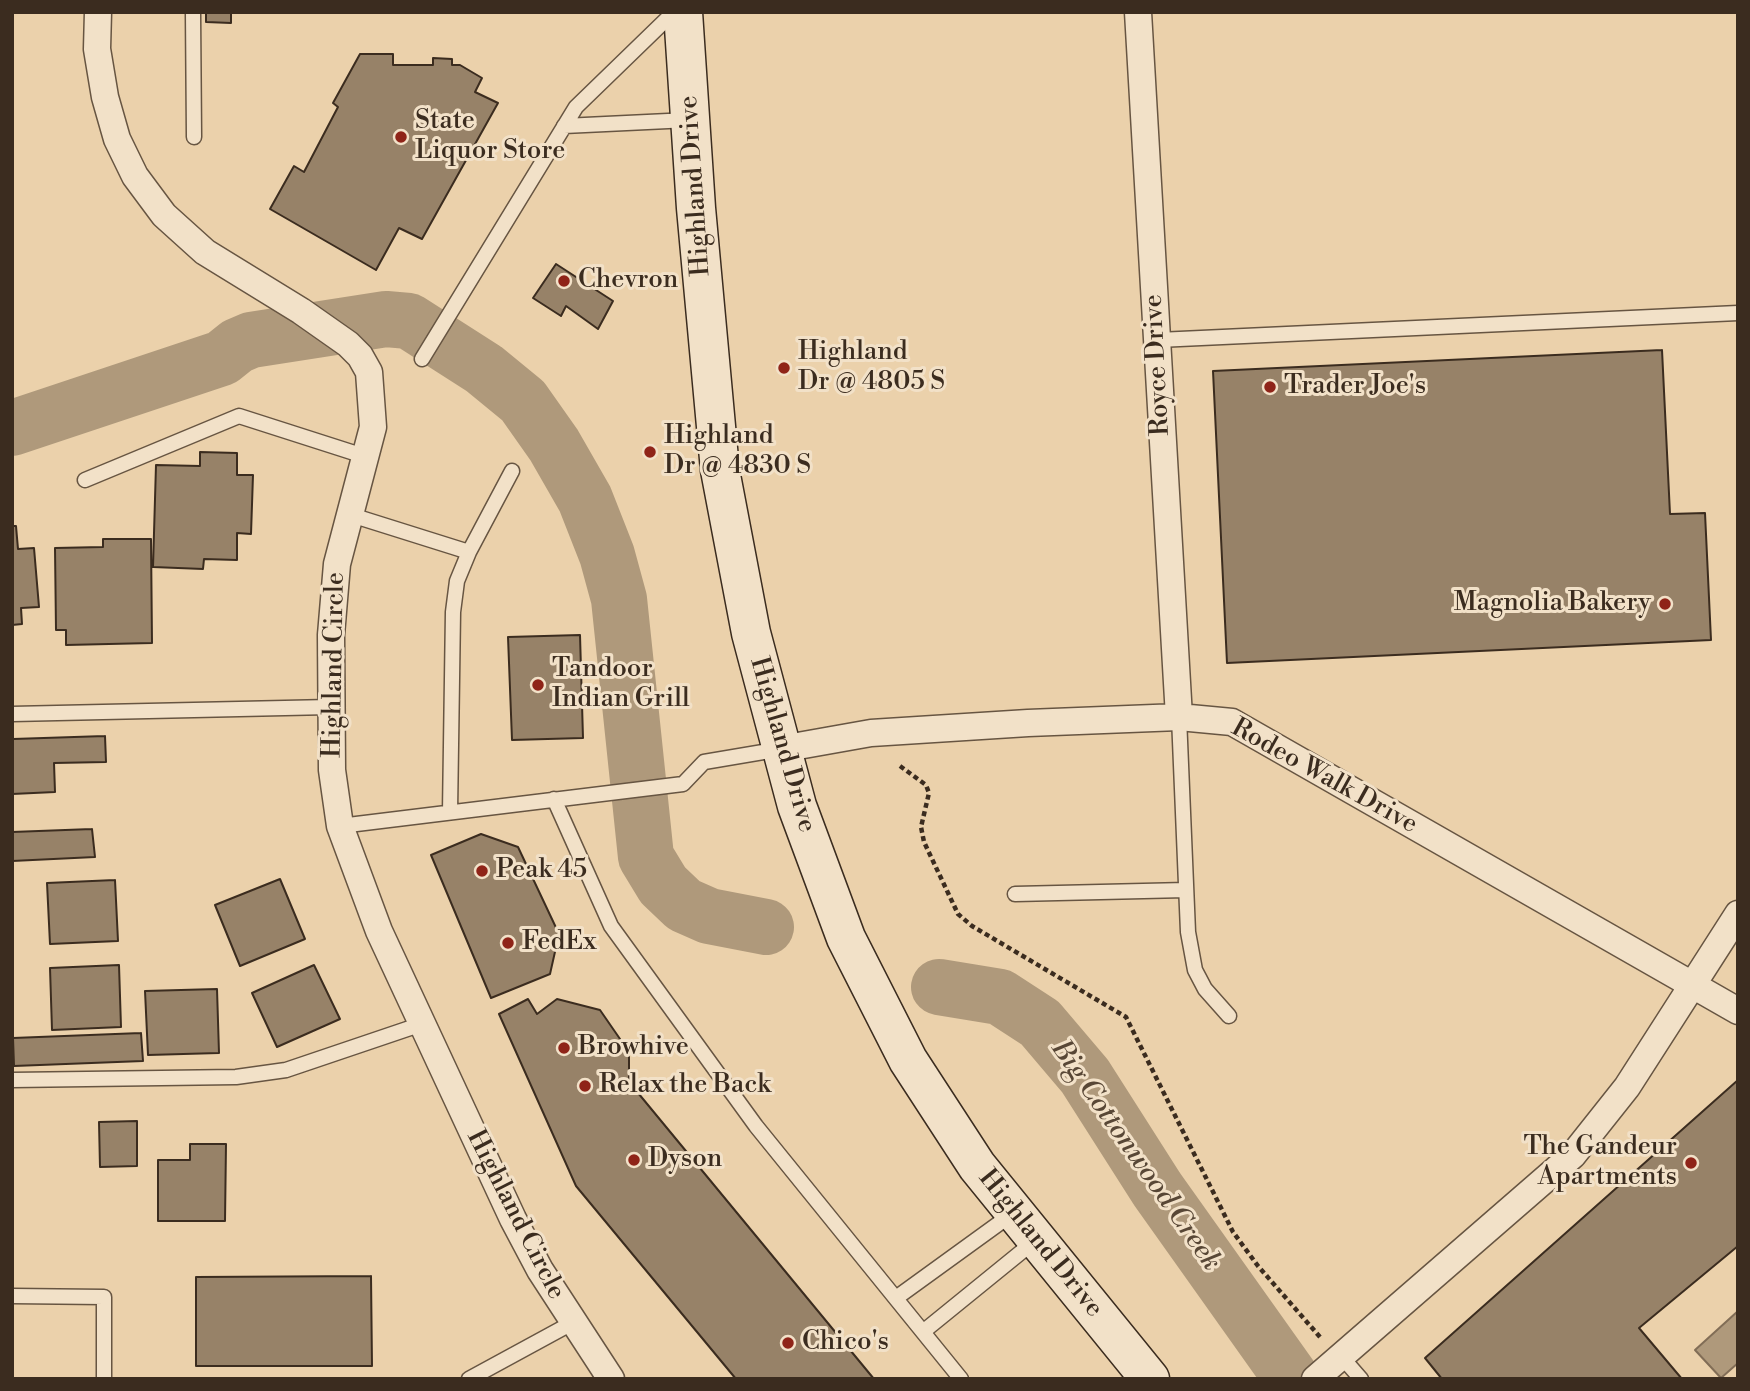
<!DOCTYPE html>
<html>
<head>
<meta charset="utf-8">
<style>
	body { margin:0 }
	#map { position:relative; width:1750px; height:1391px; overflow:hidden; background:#ebd1ab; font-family:"Libre Bodoni",serif }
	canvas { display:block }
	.frame { position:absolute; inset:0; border:14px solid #3b2c1f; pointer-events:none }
</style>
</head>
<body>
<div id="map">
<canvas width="1750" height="1391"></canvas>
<div class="frame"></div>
</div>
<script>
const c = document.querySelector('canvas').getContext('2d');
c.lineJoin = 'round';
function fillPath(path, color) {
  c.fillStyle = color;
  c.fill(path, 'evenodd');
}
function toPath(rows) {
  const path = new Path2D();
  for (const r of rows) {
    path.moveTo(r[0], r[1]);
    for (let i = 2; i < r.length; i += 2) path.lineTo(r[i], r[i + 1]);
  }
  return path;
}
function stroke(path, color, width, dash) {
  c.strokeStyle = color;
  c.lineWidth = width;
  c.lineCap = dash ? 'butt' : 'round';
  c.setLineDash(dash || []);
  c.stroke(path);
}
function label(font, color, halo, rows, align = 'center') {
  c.font = font + ' "Libre Bodoni",serif';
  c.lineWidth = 6;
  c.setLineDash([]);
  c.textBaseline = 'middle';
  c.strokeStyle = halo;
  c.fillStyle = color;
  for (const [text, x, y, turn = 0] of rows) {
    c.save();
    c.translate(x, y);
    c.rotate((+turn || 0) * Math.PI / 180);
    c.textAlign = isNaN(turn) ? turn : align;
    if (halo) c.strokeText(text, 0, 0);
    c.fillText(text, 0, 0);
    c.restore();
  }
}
const water = toPath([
	[1738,1311,1738,1363,1721,1378,1695,1350,1738,1311]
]);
const river = toPath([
	[12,428,222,358,237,346,251,340,386,319,409,321,484,369,523,401,554,445,585,499,607,555,619,599,646,857,663,885,684,905,709,916,766,927],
	[939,987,1000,997,1040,1023,1085,1076,1157,1189,1292,1379]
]);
const building = toPath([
	[231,12,231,23,206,22,206,13,166,13,231,12],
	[360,54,393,54,393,65,433,65,433,58,452,59,452,65,460,65,482,78,475,92,498,103,422,239,399,228,376,270,270,209,294,166,304,172,338,107,333,103,360,54],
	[556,264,613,301,598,329,566,306,561,316,533,298,556,264],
	[1662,350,1670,514,1705,513,1711,640,1227,663,1213,371,1662,350],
	[200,452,237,453,237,475,253,475,251,534,237,533,237,560,204,559,203,569,153,567,156,465,200,466,200,452],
	[12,526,16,526,18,549,34,548,39,607,21,608,22,624,12,625,12,526],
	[103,539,151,539,152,643,66,645,66,630,56,630,55,548,103,547,103,539],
	[580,635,583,738,512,740,508,637,580,635],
	[105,736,106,762,54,763,55,792,12,794,13,739,105,736],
	[92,829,95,857,12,861,12,832,92,829],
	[481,834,518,847,559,934,550,974,491,998,431,855,481,834],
	[280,879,305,939,240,966,215,905,280,879],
	[115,880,118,941,50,944,47,883,115,880],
	[119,965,121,1027,52,1030,50,968,119,965],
	[314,965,340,1019,277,1047,252,993,314,965],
	[217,989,219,1053,148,1055,145,991,217,989],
	[528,999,537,1014,557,999,600,1010,629,1052,629,1082,874,1379,736,1379,576,1186,499,1014,528,999],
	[141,1033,143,1061,14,1066,13,1038,141,1033],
	[1738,1080,1738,1246,1639,1328,1682,1379,1442,1379,1425,1358,1738,1080],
	[137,1121,137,1166,100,1167,99,1122,137,1121],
	[190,1144,226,1144,225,1221,158,1221,158,1160,190,1160,190,1144],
	[371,1276,372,1366,196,1366,196,1277,371,1276]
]);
const path = toPath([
	[900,766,926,785,929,793,921,827,924,842,958,914,972,926,1126,1017,1233,1232,1258,1266,1320,1337]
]);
const lane = toPath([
	[193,13,194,137],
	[564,126,689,120],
	[1158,340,1738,313],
	[422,359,576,107,674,12],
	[85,480,239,416,367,457],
	[348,514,469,552,457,581,453,612,450,812],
	[469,552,512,471],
	[12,714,330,707],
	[1179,717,1188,932,1195,970,1205,989,1229,1016],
	[554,799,611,926,756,1126,961,1379],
	[340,826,683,784,704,762,781,749],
	[1015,894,1186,890],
	[12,1080,236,1077,286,1070,422,1024],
	[12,1296,104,1297,104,1379],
	[896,1298,1012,1214],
	[924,1331,1036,1240],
	[1341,1356,1361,1379],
	[469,1379,572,1323]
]);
const street = toPath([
	[98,12,97,49,105,97,117,139,135,176,164,215,205,252,301,311,348,344,360,356,369,372,373,427,337,564,331,635,332,770,340,826,379,931,513,1219,540,1270,611,1379],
	[1138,12,1179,717],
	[781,749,871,733,1028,723,1179,717,1232,722,1738,1011],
	[1315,1379,1573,1155,1627,1087,1738,914]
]);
const secondary = toPath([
	[683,12,696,208,720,470,751,633,797,806,846,938,908,1060,977,1166,1150,1379]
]);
const markers = [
	[401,137,7,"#8f2418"],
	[564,281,7,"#8f2418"],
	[784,368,7,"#8f2418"],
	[1270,387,7,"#8f2418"],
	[650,452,7,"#8f2418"],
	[1665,604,7,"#8f2418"],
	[538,685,7,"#8f2418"],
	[482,871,7,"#8f2418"],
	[508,943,7,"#8f2418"],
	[564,1048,7,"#8f2418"],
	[585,1086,7,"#8f2418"],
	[634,1160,7,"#8f2418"],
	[1691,1163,7,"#8f2418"],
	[788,1343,7,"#8f2418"]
];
const poiNames = [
	["State",415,122],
	["Liquor Store",415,152],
	["Chevron",578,281],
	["Highland",798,353],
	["Dr @ 4805 S",798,383],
	["Trader Joe's",1284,387],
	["Highland",664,437],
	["Dr @ 4830 S",664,467],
	["Magnolia Bakery",1651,604,"right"],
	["Tandoor",552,670],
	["Indian Grill",552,700],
	["Peak 45",496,871],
	["FedEx",522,943],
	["Browhive",578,1048],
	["Relax the Back",599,1086],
	["The Gandeur",1677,1148,"right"],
	["Apartments",1677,1178,"right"],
	["Dyson",648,1160],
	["Chico's",802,1343]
];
const streetNames = [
	["Highland Drive",696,186,-94],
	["Royce Drive",1158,365,-93],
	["Highland Circle",335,665,-89],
	["Highland Drive",782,745,74],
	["Rodeo Walk Drive",1324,777,29],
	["Highland Circle",515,1215,63],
	["Highland Drive",1040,1244,51]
];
const waterNames = [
	["Big Cottonwood Creek",1135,1156,55]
];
fillPath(water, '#af997b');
stroke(water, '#816d56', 2);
stroke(river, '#af997b', 56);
fillPath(building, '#978268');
stroke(building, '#3b2c1f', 2);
stroke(lane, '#675542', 17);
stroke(street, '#675542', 29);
stroke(secondary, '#3b2c1f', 41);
stroke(path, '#3b2c1f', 4.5, [5, 3.5]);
stroke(lane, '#f2e1c8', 14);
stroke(street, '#f2e1c8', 26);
stroke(secondary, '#f2e1c8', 38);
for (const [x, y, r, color] of markers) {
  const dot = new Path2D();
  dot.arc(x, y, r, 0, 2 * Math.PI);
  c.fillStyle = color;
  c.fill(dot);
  stroke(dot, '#f2e1c8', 2.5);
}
label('26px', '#3b2c1f', '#f2e1c8', poiNames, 'left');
label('26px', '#3b2c1f', '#f2e1c8', streetNames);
label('italic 28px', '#584736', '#f2e1c8', waterNames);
</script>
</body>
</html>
